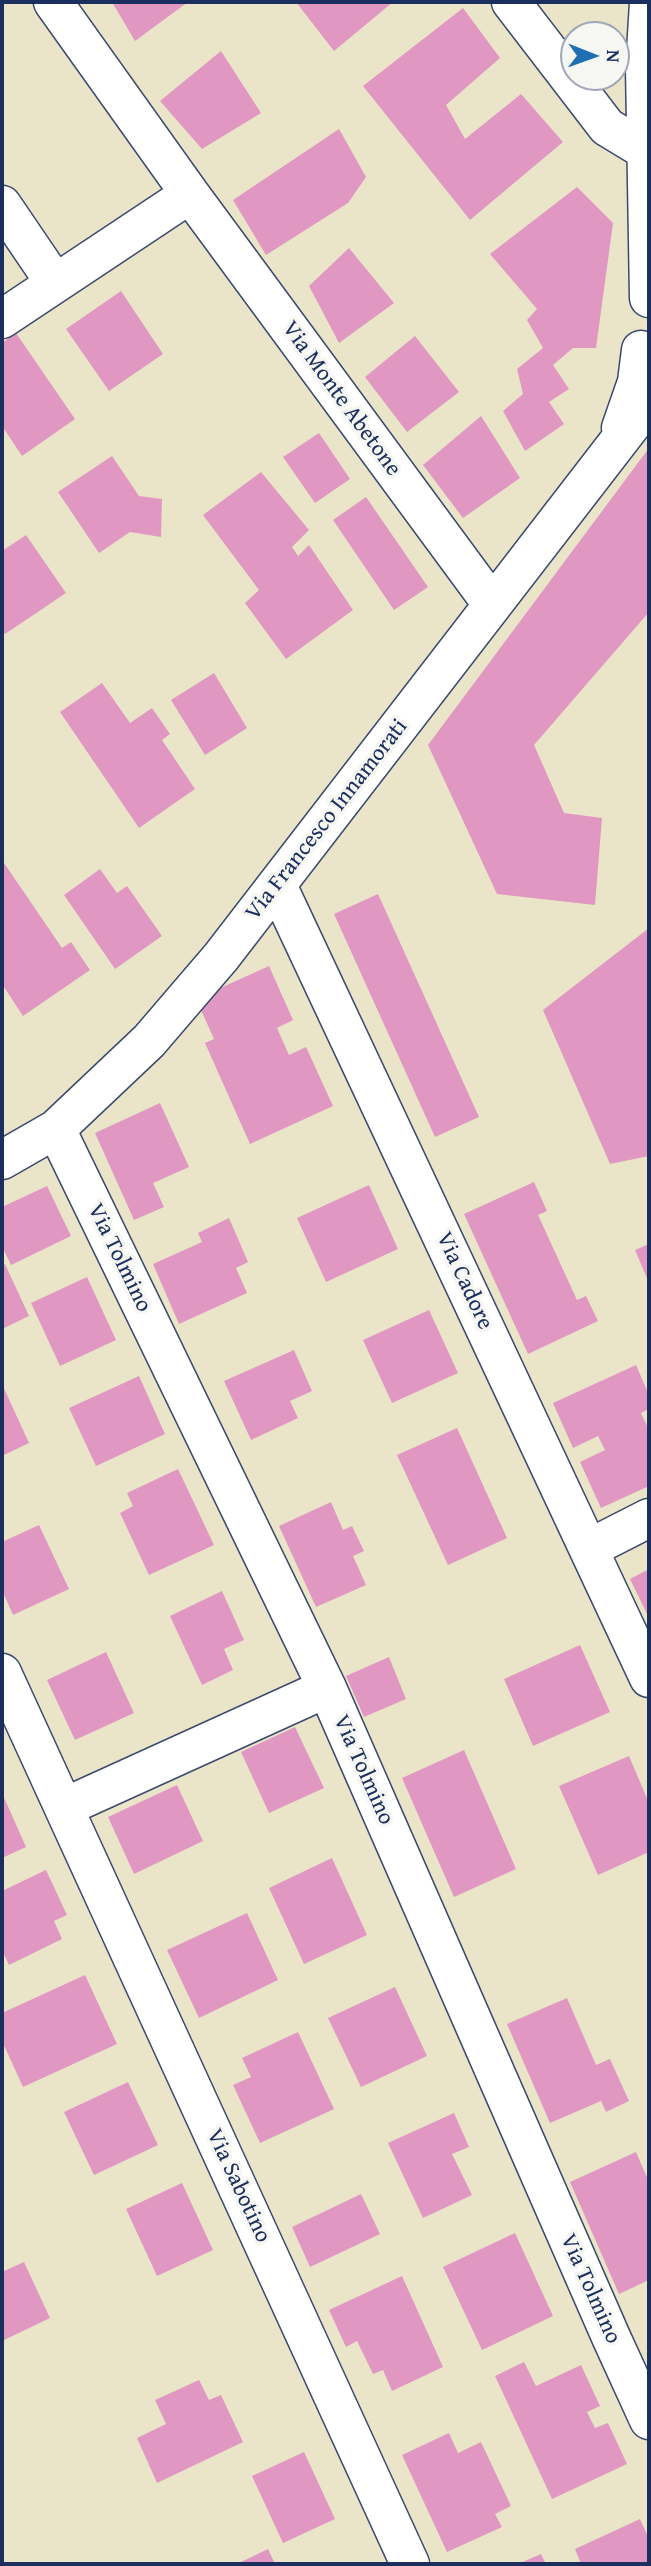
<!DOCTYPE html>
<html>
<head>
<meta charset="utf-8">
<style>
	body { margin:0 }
	#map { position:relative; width:651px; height:2566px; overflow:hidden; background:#eae5c8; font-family:"Gentium Book Plus",serif }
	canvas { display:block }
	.frame { position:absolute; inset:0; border:4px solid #1b2f5e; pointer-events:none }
	.north { position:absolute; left:560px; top:21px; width:70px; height:70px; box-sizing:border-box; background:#f6f6f2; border:2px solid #9ea6b7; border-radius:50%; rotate:91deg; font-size:19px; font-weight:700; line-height:28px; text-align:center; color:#1b2f5e }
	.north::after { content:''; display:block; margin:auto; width:24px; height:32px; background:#1f6fb2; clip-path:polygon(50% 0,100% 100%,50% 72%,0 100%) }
</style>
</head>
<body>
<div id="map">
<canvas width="651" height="2566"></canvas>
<div class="frame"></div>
<div class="north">N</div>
</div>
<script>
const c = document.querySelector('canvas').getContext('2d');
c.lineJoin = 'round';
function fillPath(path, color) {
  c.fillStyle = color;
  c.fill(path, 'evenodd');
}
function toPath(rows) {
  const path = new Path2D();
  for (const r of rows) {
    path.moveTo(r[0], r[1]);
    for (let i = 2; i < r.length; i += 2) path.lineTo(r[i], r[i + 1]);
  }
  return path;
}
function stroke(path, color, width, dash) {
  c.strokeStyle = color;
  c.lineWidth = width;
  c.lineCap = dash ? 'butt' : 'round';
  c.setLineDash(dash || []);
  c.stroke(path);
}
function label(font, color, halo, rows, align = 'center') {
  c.font = font + ' "Gentium Book Plus",serif';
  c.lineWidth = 7;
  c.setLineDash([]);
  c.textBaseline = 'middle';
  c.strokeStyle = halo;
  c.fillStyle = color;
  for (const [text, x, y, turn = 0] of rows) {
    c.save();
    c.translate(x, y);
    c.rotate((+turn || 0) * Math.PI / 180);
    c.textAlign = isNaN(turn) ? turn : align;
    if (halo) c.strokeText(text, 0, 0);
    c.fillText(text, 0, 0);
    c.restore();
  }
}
const building = toPath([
	[112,2,188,2,135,41],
	[296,2,393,2,334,51],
	[463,8,500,58,446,105,465,139,521,94,563,142,470,220,363,86],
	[221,51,261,113,202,149,160,101],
	[339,129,366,177,348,203,266,255,233,200],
	[577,187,613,223,596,348,573,348,553,365,569,389,549,402,564,424,525,451,503,411,523,394,517,369,543,348,527,320,537,309,490,254],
	[349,248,394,303,339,343,309,286],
	[121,291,163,354,109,391,66,329],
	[16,333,75,419,22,456,2,426,2,343],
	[415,336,459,392,407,432,365,377],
	[481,416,520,478,463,518,423,465],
	[319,433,350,479,315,503,283,457],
	[649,448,649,612,534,745,564,813,602,818,595,905,497,894,428,745],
	[112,456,139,496,162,499,161,537,130,532,99,553,58,492],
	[261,472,309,530,292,547,298,556,309,545,353,610,286,659,245,603,259,590,203,515],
	[366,497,428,587,394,610,333,520],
	[26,535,66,593,5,634,2,630,2,551],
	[214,673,247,728,205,755,171,700],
	[102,683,130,723,152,708,170,734,162,740,195,789,139,828,60,712],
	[2,860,62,948,71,942,90,970,23,1016,2,984],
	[100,869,117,893,127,886,162,936,115,969,64,895],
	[378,894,479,1117,435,1137,334,914],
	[649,928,649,1156,610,1164,543,1010],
	[269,966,293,1020,277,1028,289,1055,306,1047,333,1106,250,1144,205,1043,214,1039,196,999],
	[160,1103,189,1167,153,1183,164,1207,134,1220,95,1133],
	[534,1182,547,1211,538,1215,577,1300,586,1296,598,1321,528,1354,464,1214],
	[369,1185,398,1249,326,1282,297,1218],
	[47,1186,71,1236,11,1265,2,1246,2,1207],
	[229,1218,248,1262,236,1268,247,1293,179,1324,153,1264,202,1242,198,1233],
	[649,1244,649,1283,635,1250],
	[5,1264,29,1316,2,1329,2,1266],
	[87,1277,116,1340,60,1366,31,1303],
	[429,1310,458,1373,392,1403,363,1340],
	[294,1350,312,1391,290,1401,298,1418,251,1440,224,1381],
	[636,1365,649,1395,649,1409,641,1413,649,1430,649,1486,601,1508,580,1462,605,1450,598,1436,573,1448,553,1403],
	[139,1376,165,1434,96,1466,69,1408],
	[2,1384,29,1443,2,1456],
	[457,1428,507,1538,448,1565,397,1455],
	[178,1469,214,1545,149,1575,120,1513,133,1506,127,1493],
	[331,1502,343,1530,352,1526,364,1551,353,1556,366,1585,316,1607,279,1526],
	[39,1525,69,1589,13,1615,2,1590,2,1542],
	[649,1569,649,1618,630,1579],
	[222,1591,244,1640,224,1649,233,1670,202,1685,170,1616],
	[580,1645,610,1712,533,1746,504,1679],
	[106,1652,134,1713,75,1740,47,1680],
	[389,1657,406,1699,364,1717,346,1676],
	[295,1727,324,1788,269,1813,241,1752],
	[464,1750,516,1869,454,1897,402,1778],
	[629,1756,649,1803,649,1852,598,1875,559,1786],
	[177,1785,203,1841,134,1874,108,1817],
	[2,1793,26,1847,2,1858],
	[332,1858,367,1935,304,1964,269,1888],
	[46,1870,67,1915,54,1921,62,1939,9,1965,2,1950,2,1891],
	[247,1913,278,1980,199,2018,167,1950],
	[85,1975,117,2044,23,2087,2,2041,2,2013],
	[395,1987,427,2056,361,2087,328,2018],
	[567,1998,596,2065,610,2059,629,2101,606,2112,601,2101,550,2123,507,2024],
	[298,2032,334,2109,260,2143,233,2085,251,2077,242,2058],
	[128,2082,158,2145,94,2175,64,2112],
	[454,2113,469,2147,452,2154,472,2195,423,2218,388,2143],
	[636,2152,649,2182,649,2280,619,2294,570,2182],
	[182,2183,213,2250,157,2276,126,2209],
	[361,2194,380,2234,310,2267,292,2227],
	[515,2233,553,2316,482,2350,443,2267],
	[24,2262,50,2318,2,2341,2,2272],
	[402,2276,443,2367,392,2391,383,2370,373,2374,357,2341,346,2347,329,2310],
	[524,2362,536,2386,581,2365,600,2406,587,2412,595,2428,608,2423,627,2464,552,2499,495,2376],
	[199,2380,209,2400,221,2395,243,2442,157,2483,137,2438,166,2424,155,2400],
	[449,2433,458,2453,481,2442,511,2506,495,2514,502,2527,447,2552,402,2455],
	[304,2452,335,2519,283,2543,252,2476],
	[640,2519,649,2539,649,2564,581,2564,575,2549],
	[268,2549,275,2564,242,2564,241,2562],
	[541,2554,546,2564,518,2564]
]);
const street = toPath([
	[53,2,190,194,492,604],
	[511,2,607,127,645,150],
	[2,205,55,283],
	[649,298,645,67,649,3],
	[2,319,190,194],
	[621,428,637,382,641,350],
	[277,885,649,1678],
	[56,1129,327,1688,611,2337,649,2420],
	[2,1160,56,1129,149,1041,221,957,649,402],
	[590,1548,649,1518],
	[2,1673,410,2564],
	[65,1807,327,1688]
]);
const streetNames = [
	["Via Monte Abetone",341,399,54],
	["Via Francesco Innamorati",327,820,-52],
	["Via Tolmino",119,1258,64],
	["Via Cadore",464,1281,65],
	["Via Tolmino",363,1770,66],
	["Via Sabotino",238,2186,65],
	["Via Tolmino",590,2289,66]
];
fillPath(building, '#e098c2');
stroke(street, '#3a4a6e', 41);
stroke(street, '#fff', 38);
label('23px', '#1b2f5e', '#f6f6f2', streetNames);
</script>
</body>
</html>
